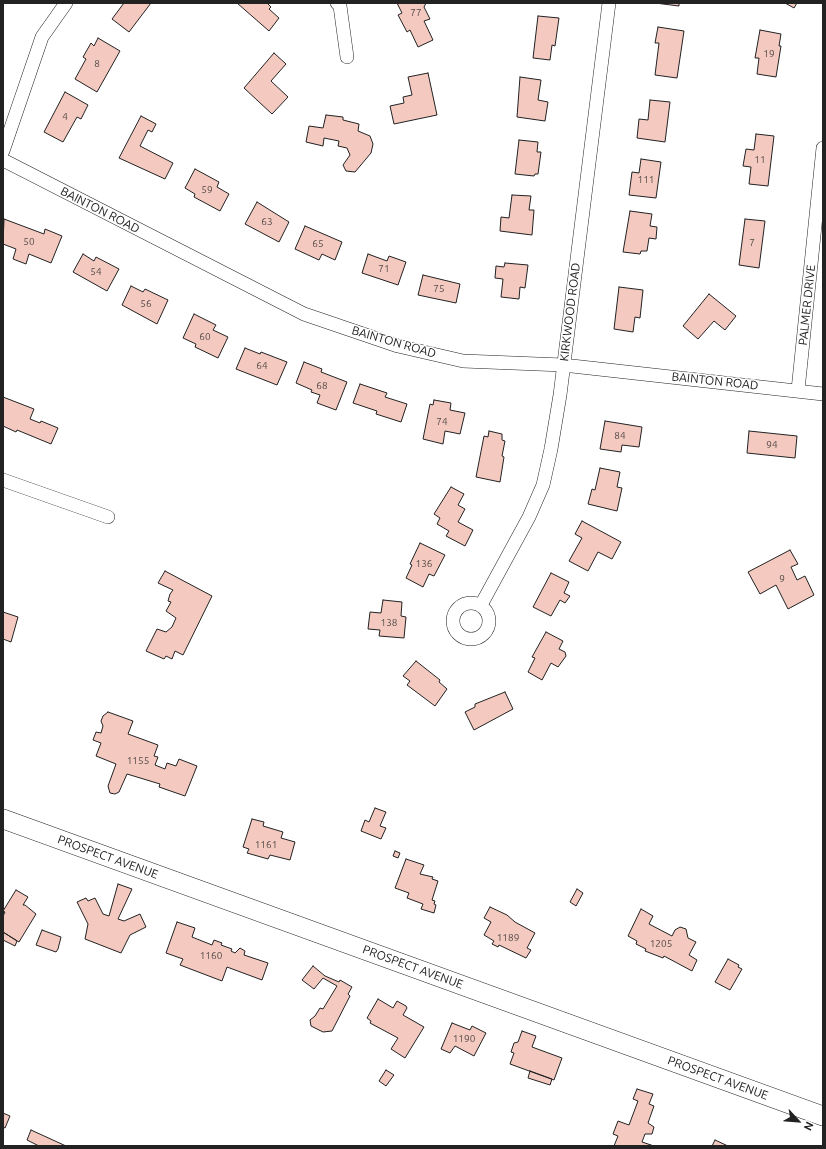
<!DOCTYPE html>
<html>
<head>
<meta charset="utf-8">
<style>
	body { margin:0 }
	#map { position:relative; width:826px; height:1149px; overflow:hidden; background:#fff; font-family:Ubuntu,sans-serif }
	canvas { display:block }
	.frame { position:absolute; inset:0; border:4px solid #222; pointer-events:none }
	.north { position:absolute; left:778px; top:1101px; width:40px; height:40px; -webkit-text-stroke:3px #fff; paint-order:stroke; rotate:116deg; font-size:11px; font-weight:700; line-height:16px; text-align:center; color:#222 }
	.north::after { content:''; display:block; margin:auto; width:14px; height:18px; background:#222; clip-path:polygon(50% 0,100% 100%,50% 72%,0 100%) }
</style>
</head>
<body>
<div id="map">
<canvas width="826" height="1149"></canvas>
<div class="frame"></div>
<div class="north">N</div>
</div>
<script>
const c = document.querySelector('canvas').getContext('2d');
c.lineJoin = 'round';
function fillPath(path, color) {
  c.fillStyle = color;
  c.fill(path, 'evenodd');
}
function toPath(rows) {
  const path = new Path2D();
  for (const r of rows) {
    if (r.length === 3) {
      path.moveTo(r[0] + r[2], r[1]);
      path.arc(r[0], r[1], r[2], 0, 2 * Math.PI);
      continue;
    }
    path.moveTo(r[0], r[1]);
    for (let i = 2; i < r.length; i += 2) path.lineTo(r[i], r[i + 1]);
  }
  return path;
}
function stroke(path, color, width, dash) {
  c.strokeStyle = color;
  c.lineWidth = width;
  c.lineCap = dash ? 'butt' : 'round';
  c.setLineDash(dash || []);
  c.stroke(path);
}
function label(font, color, halo, rows, align = 'center') {
  c.font = font + ' Ubuntu,sans-serif';
  c.lineWidth = 3;
  c.setLineDash([]);
  c.textBaseline = 'middle';
  c.strokeStyle = halo;
  c.fillStyle = color;
  for (const [text, x, y, turn = 0] of rows) {
    c.save();
    c.translate(x, y);
    c.rotate((+turn || 0) * Math.PI / 180);
    c.textAlign = isNaN(turn) ? turn : align;
    if (halo) c.strokeText(text, 0, 0);
    c.fillText(text, 0, 0);
    c.restore();
  }
}
const building = toPath([
	[124,3,151,3,129,32,112,19,124,3],
	[237,3,267,3,271,7,269,9,279,18,269,31,237,3],
	[397,3,426,3,424,7,430,19,424,21,433,40,418,47,410,30,407,32,398,15,402,13,397,3],
	[655,3,679,3,679,6,655,3],
	[785,3,797,3,794,8,785,3],
	[538,16,559,18,555,46,552,45,550,60,533,58,538,16],
	[658,27,684,31,677,78,655,75,659,43,655,43,658,27],
	[760,30,781,34,779,46,781,46,776,77,757,74,759,58,755,58,760,30],
	[98,38,120,51,97,92,75,79,86,59,83,57,91,43,94,46,98,38],
	[274,53,286,64,271,81,288,97,272,114,244,88,274,53],
	[428,73,437,115,394,124,390,106,404,103,403,97,412,95,408,77,428,73],
	[520,77,541,80,538,100,548,102,545,121,517,117,520,77],
	[65,92,88,105,81,119,77,117,63,142,44,132,65,92],
	[650,100,670,102,665,142,637,138,639,119,648,120,650,100],
	[326,115,343,117,343,120,359,124,358,131,370,136,373,144,371,153,355,172,346,171,343,165,350,155,347,148,338,146,339,141,324,138,323,146,306,142,309,126,323,128,326,115],
	[141,116,156,124,152,132,148,130,140,146,173,163,165,179,119,158,141,116],
	[756,134,774,136,768,186,749,184,751,167,743,166,746,149,754,150,756,134],
	[519,140,538,142,537,152,541,152,538,174,535,174,534,176,515,174,519,140],
	[641,159,661,162,656,198,629,195,632,172,639,173,641,159],
	[195,169,219,182,217,187,229,194,220,211,194,197,195,194,185,188,195,169],
	[512,195,531,196,529,210,534,210,532,235,500,231,501,217,509,218,512,195],
	[257,202,289,222,279,242,245,224,257,202],
	[630,211,652,214,650,226,657,227,656,239,649,238,647,251,641,251,640,254,623,252,630,211],
	[4,219,44,234,45,229,62,236,51,263,29,254,26,264,13,259,16,249,3,244,4,219],
	[745,219,765,221,759,268,739,265,745,219],
	[305,226,342,242,335,260,322,254,319,260,295,249,305,226],
	[83,254,94,261,96,257,119,269,107,291,73,272,83,254],
	[368,254,387,261,389,256,406,262,398,285,362,273,368,254],
	[505,263,528,265,525,288,520,287,519,299,501,297,503,279,495,278,496,266,504,267,505,263],
	[423,275,460,284,456,303,418,295,423,275],
	[131,286,143,292,145,289,168,300,157,324,122,305,131,286],
	[619,287,643,290,640,318,635,317,633,332,614,329,619,287],
	[709,294,736,316,725,330,714,321,698,339,683,326,709,294],
	[194,314,216,325,213,330,228,337,218,358,195,347,196,344,183,338,194,314],
	[245,348,260,354,261,352,287,362,277,385,236,369,245,348],
	[304,362,322,369,321,372,347,382,336,410,317,403,320,395,311,392,312,390,296,383,304,362],
	[360,384,387,393,385,397,407,404,401,422,376,414,377,411,353,403,360,384],
	[3,397,34,409,30,419,40,423,41,421,58,428,51,444,17,430,16,432,3,426,3,397],
	[434,400,451,403,450,410,465,413,460,434,445,431,443,444,423,439,430,404,433,405,434,400],
	[605,421,642,427,639,447,622,445,621,452,600,449,605,421],
	[489,431,502,434,502,440,505,441,502,456,504,457,500,482,476,477,484,436,488,437,489,431],
	[749,431,797,436,795,458,747,453,749,431],
	[600,468,620,472,617,487,622,488,617,511,588,504,592,489,595,490,600,468],
	[451,487,464,494,458,505,465,509,458,522,473,530,465,546,446,536,449,531,437,524,440,518,434,514,451,487],
	[582,521,621,542,612,559,598,552,588,571,569,561,582,538,575,534,582,521],
	[420,543,445,555,434,576,429,574,423,587,406,578,412,565,410,564,420,543],
	[790,550,798,564,791,567,797,580,805,576,814,595,788,609,776,585,760,594,748,572,790,550],
	[165,571,212,596,183,655,175,651,172,659,166,656,164,659,146,651,157,629,166,632,172,627,176,618,166,611,171,602,168,601,170,594,173,590,158,583,165,571],
	[551,573,569,582,564,593,570,596,565,603,560,600,551,616,533,607,551,573],
	[383,600,402,602,401,616,406,617,404,638,379,636,380,630,368,629,370,612,381,613,383,600],
	[3,612,18,617,11,642,3,639,3,612],
	[546,632,563,641,559,649,565,652,566,656,558,667,551,663,542,680,528,672,535,658,532,657,546,632],
	[416,661,440,680,439,682,447,689,435,706,407,685,410,681,403,676,416,661],
	[505,692,513,709,474,730,465,712,475,707,475,704,505,692],
	[108,712,133,721,128,734,158,745,154,756,158,757,155,765,165,769,167,763,176,766,179,759,197,766,185,796,159,787,160,784,127,774,119,792,115,794,110,793,108,786,116,764,96,756,101,743,93,740,96,732,101,733,103,726,101,721,103,716,108,712],
	[375,808,386,812,380,826,386,828,381,839,361,831,365,820,369,822,375,808],
	[252,819,264,822,263,826,283,832,281,838,295,842,290,860,270,855,268,859,247,853,249,849,243,847,252,819],
	[395,851,400,853,398,858,393,856,395,851],
	[406,859,424,865,420,874,433,877,432,879,438,881,432,900,435,901,434,904,436,905,434,913,421,909,423,904,407,898,409,893,395,888,406,859],
	[118,884,132,889,118,919,124,921,140,914,146,927,130,935,121,953,85,939,88,924,77,902,86,898,88,901,95,898,103,914,109,916,118,884],
	[577,889,583,893,576,906,570,902,577,889],
	[16,890,28,897,23,905,25,905,36,914,19,942,3,932,3,916,5,912,3,911,16,890],
	[490,907,507,915,515,922,535,933,527,948,531,950,526,958,499,945,498,947,492,944,494,941,484,935,491,922,484,918,490,907],
	[641,909,653,916,649,924,672,936,675,930,680,927,686,929,688,938,696,942,689,955,697,960,692,971,664,956,663,958,645,951,646,949,636,944,637,941,628,936,641,909],
	[177,922,195,928,192,937,212,945,214,940,222,943,221,945,232,949,231,951,235,953,240,948,245,951,244,955,268,963,262,980,227,967,222,981,180,965,183,959,166,953,177,922],
	[42,930,61,937,58,949,56,952,36,945,42,930],
	[3,932,17,941,15,946,3,940,3,932],
	[728,959,739,965,738,967,742,969,730,990,715,982,728,959],
	[313,966,325,976,339,982,340,980,352,987,348,994,350,996,332,1031,323,1032,311,1026,310,1020,315,1016,320,1008,323,1009,337,986,323,978,314,989,302,980,313,966],
	[378,999,393,1008,397,1001,406,1006,407,1008,403,1015,424,1027,405,1058,391,1049,398,1038,370,1023,371,1021,367,1018,378,999],
	[452,1023,470,1030,472,1026,486,1033,474,1056,455,1046,450,1053,441,1049,452,1023],
	[522,1031,536,1036,532,1047,562,1058,554,1080,510,1064,514,1053,511,1052,514,1043,518,1042,522,1031],
	[386,1070,394,1075,386,1086,379,1081,386,1070],
	[530,1071,552,1079,550,1085,528,1078,530,1071],
	[637,1089,653,1094,649,1104,654,1106,648,1123,654,1127,652,1134,645,1134,642,1142,654,1146,614,1146,618,1136,613,1134,618,1121,629,1125,638,1101,633,1099,637,1089],
	[3,1113,10,1116,5,1128,3,1127,3,1113],
	[31,1130,66,1146,39,1146,27,1140,31,1130],
	[715,1140,728,1146,712,1146,715,1140]
]);
const street = toPath([
	[337,3,340,6,347,57],
	[3,151,42,37,66,3],
	[3,160,304,314,398,346,463,361,563,365,823,394],
	[798,390,823,148],
	[3,480,108,517],
	[471,621,18],
	[481,605,529,517,543,485,551,449,560,395,609,3]
]);
const secondary = toPath([
	[3,819,823,1116]
]);
const numberNames = [
	["77",416,13],
	["19",769,54],
	["8",97,64],
	["4",65,117],
	["11",760,160],
	["111",646,180],
	["59",207,190],
	["63",267,222],
	["50",29,242],
	["7",752,243],
	["65",318,244],
	["71",384,269],
	["54",96,272],
	["75",439,289],
	["56",146,304],
	["60",205,337],
	["64",262,366],
	["68",322,386],
	["74",442,422],
	["84",620,436],
	["94",772,445],
	["136",424,564],
	["9",782,579],
	["138",389,623],
	["1155",138,761],
	["1161",266,845],
	["1189",508,938],
	["1205",661,944],
	["1160",211,956],
	["1190",464,1039]
];
const streetNames = [
	["BAINTON ROAD",100,210,27],
	["PALMER DRIVE",807,305,-84],
	["KIRKWOOD ROAD",570,312,-83],
	["BAINTON ROAD",394,342,16],
	["BAINTON ROAD",715,381,6],
	["PROSPECT AVENUE",108,857,20],
	["PROSPECT AVENUE",413,967,20],
	["PROSPECT AVENUE",718,1078,20]
];
fillPath(building, '#f3c9c0');
stroke(building, '#222', 1);
stroke(street, '#222', 14);
stroke(secondary, '#222', 20);
stroke(street, '#fff', 13);
stroke(secondary, '#fff', 19);
label('10px', '#564c4a', null, numberNames);
label('12px', '#222', '#fff', streetNames);
</script>
</body>
</html>
